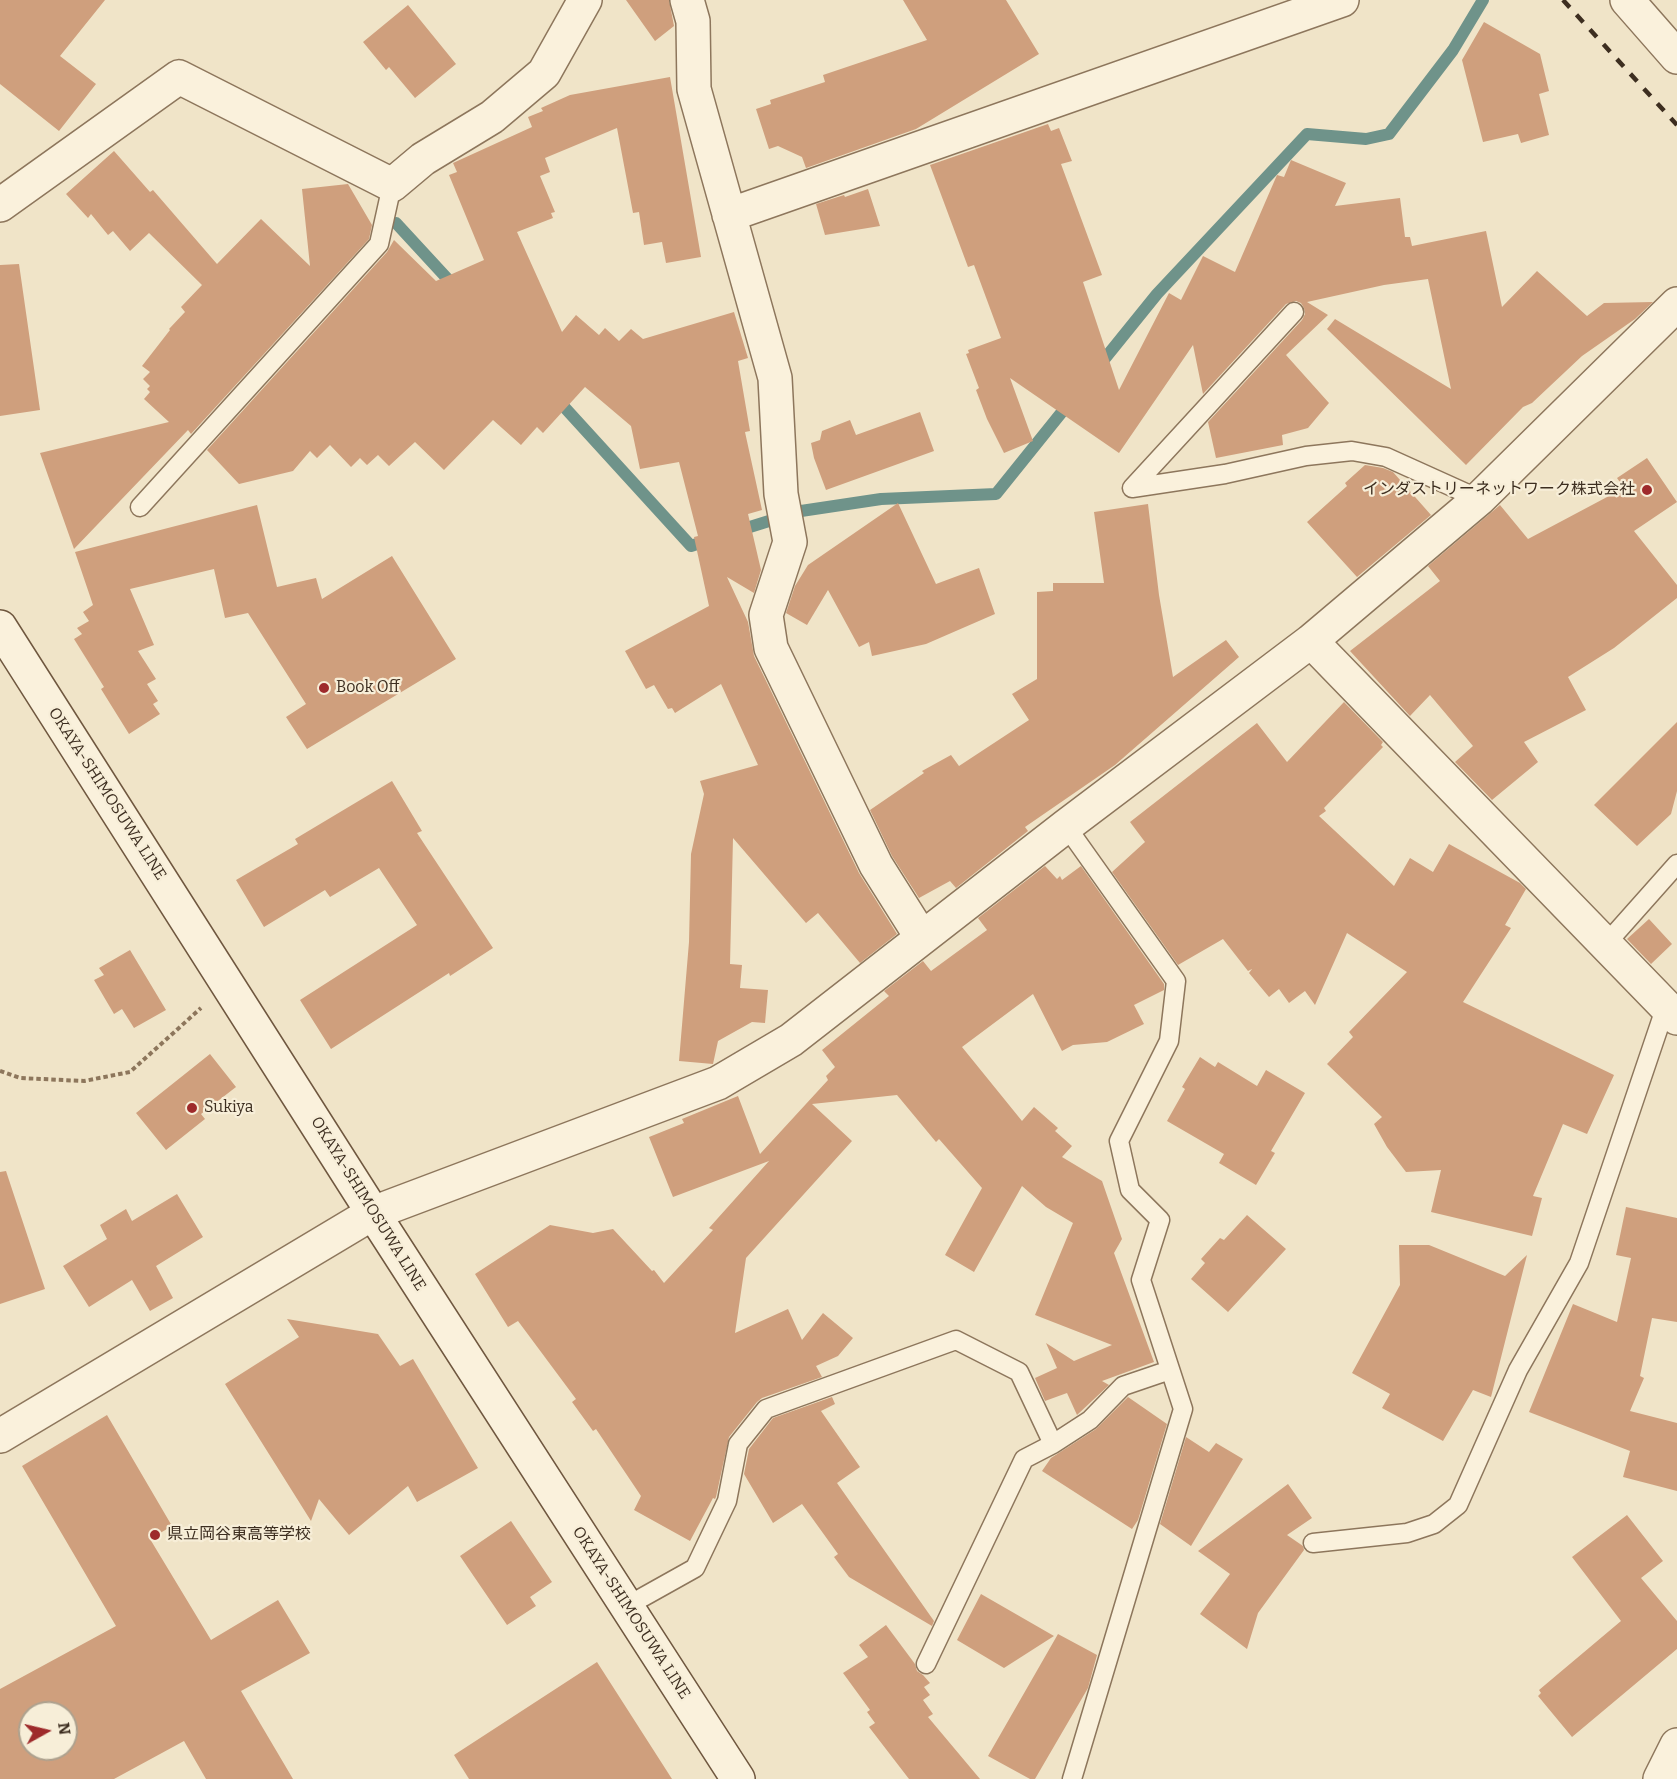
<!DOCTYPE html>
<html>
<head>
<meta charset="utf-8">
<style>
	body { margin:0 }
	#map { position:relative; width:1677px; height:1779px; overflow:hidden; background:#f0e4c8; font-family:Bitter,serif }
	canvas { display:block }
	.north { position:absolute; left:18px; top:1701px; width:60px; height:60px; box-sizing:border-box; background:#f7eed8; border:2px solid #ada18e; border-radius:50%; rotate:82deg; font-size:16px; font-weight:700; line-height:24px; text-align:center; color:#3d2e20 }
	.north::after { content:''; display:block; margin:auto; width:21px; height:27px; background:#9e2a2b; clip-path:polygon(50% 0,100% 100%,50% 72%,0 100%) }
</style>
</head>
<body>
<div id="map">
<canvas width="1677" height="1779"></canvas>
<div class="north">N</div>
</div>
<script>
const c = document.querySelector('canvas').getContext('2d');
c.lineJoin = 'round';
function toPath(rows) {
  const path = new Path2D();
  for (const r of rows) {
    path.moveTo(r[0], r[1]);
    for (let i = 2; i < r.length; i += 2) path.lineTo(r[i], r[i + 1]);
  }
  return path;
}
function stroke(path, color, width, dash) {
  c.strokeStyle = color;
  c.lineWidth = width;
  c.lineCap = dash ? 'butt' : 'round';
  c.setLineDash(dash || []);
  c.stroke(path);
}
function fillPath(path, color) {
  c.fillStyle = color;
  c.fill(path, 'evenodd');
}
function label(font, color, halo, rows, align = 'center') {
  c.font = font + ' Bitter,"Noto Sans JP",serif';
  c.lineWidth = 4.5;
  c.setLineDash([]);
  c.textBaseline = 'middle';
  c.strokeStyle = halo;
  c.fillStyle = color;
  for (const [text, x, y, turn = 0] of rows) {
    c.save();
    c.translate(x, y);
    c.rotate((+turn || 0) * Math.PI / 180);
    c.textAlign = isNaN(turn) ? turn : align;
    if (halo) c.strokeText(text, 0, 0);
    c.fillText(text, 0, 0);
    c.restore();
  }
}
const stream = toPath([
	[396,223,455,287],
	[1098,367,1157,294,1307,134,1366,139,1389,134,1453,50,1483,0],
	[556,398,691,546,709,540],
	[737,531,801,511,881,499,996,494,1070,402]
]);
const building = toPath([
	[0,0,105,0,60,56,96,84,59,131,0,84],
	[626,0,669,0,674,26,655,41],
	[903,0,1006,0,1039,54,916,129,806,168,802,157,778,146,769,149,756,109,771,104,770,100,825,82,823,75,927,40],
	[408,5,456,64,415,98,389,67,386,70,363,42],
	[1484,22,1540,54,1549,91,1539,94,1549,135,1521,143,1518,134,1483,142,1462,60],
	[670,77,701,257,666,263,662,242,644,245,639,212,633,213,617,128,545,158,550,172,540,176,555,212,551,213,553,218,517,232,562,332,576,315,599,335,605,328,619,341,631,329,643,339,734,312,748,358,738,361,750,431,745,432,762,510,748,514,761,570,754,593,727,577,748,622,754,656,859,873,897,934,860,963,818,913,806,923,733,838,730,964,742,965,740,988,768,990,765,1023,752,1022,718,1041,713,1064,679,1061,689,942,691,854,704,794,700,781,758,765,721,684,675,713,672,708,668,709,654,685,646,689,625,651,709,606,694,537,698,536,679,462,640,469,631,426,585,387,543,433,537,427,521,445,493,420,444,470,415,442,389,466,378,455,367,465,360,458,351,467,330,445,317,458,310,451,293,471,239,484,207,450,387,252,394,240,436,281,484,260,449,175,457,172,453,163,532,127,528,117,543,111,541,108,570,95],
	[1048,124,1051,131,1059,128,1072,161,1061,164,1102,275,1083,282,1119,390,1169,293,1181,300,1203,256,1235,272,1277,175,1284,177,1291,160,1346,183,1335,206,1400,198,1405,237,1410,237,1412,246,1486,231,1502,307,1537,271,1587,316,1604,303,1653,302,1635,319,1582,356,1532,403,1523,407,1466,465,1327,329,1335,319,1451,389,1428,279,1384,285,1307,302,1328,315,1286,355,1329,403,1308,428,1282,435,1283,445,1216,458,1208,422,1302,320,1305,314,1304,308,1301,303,1296,301,1286,304,1203,394,1193,345,1119,453,1010,378,1033,441,1004,453,987,419,976,390,979,388,966,354,969,353,968,350,1001,338,974,265,968,267,930,165],
	[114,151,150,192,153,190,217,264,261,219,310,266,302,189,348,184,372,225,369,239,191,434,188,430,74,549,40,453,169,422,144,399,150,392,147,389,150,386,143,379,150,372,142,366,170,330,169,329,185,312,181,307,202,285,149,233,130,251,113,231,108,235,91,214,88,218,66,194],
	[868,189,880,226,825,235,816,204,844,195,845,197],
	[19,264,40,410,0,416,0,265],
	[920,412,934,451,826,490,814,458,811,443,820,440,822,431,850,420,856,435],
	[1647,458,1677,502,1634,531,1677,585,1677,598,1614,648,1568,677,1586,710,1524,742,1538,762,1492,800,1455,762,1473,746,1430,695,1410,716,1350,651,1440,581,1428,566,1500,505,1528,539,1624,488,1617,478],
	[1365,465,1383,468,1393,472,1431,515,1357,577,1307,522,1347,486,1345,483],
	[898,503,936,584,979,568,995,614,926,644,872,656,869,642,859,647,828,590,807,625,786,613,795,586,808,565],
	[1148,504,1159,595,1173,677,1226,640,1239,657,1115,765,1025,827,1028,831,956,888,950,881,919,898,892,856,870,810,924,773,922,771,951,755,959,766,1029,720,1012,694,1037,679,1037,592,1053,591,1053,583,1104,583,1094,512],
	[257,505,277,587,316,578,322,599,392,556,456,659,307,749,286,717,306,704,248,613,225,618,214,569,130,589,154,645,138,651,156,679,147,684,158,701,153,704,160,714,129,734,101,689,104,687,74,639,82,634,77,628,89,621,83,612,93,605,75,552],
	[1344,702,1383,742,1381,745,1383,747,1324,808,1326,811,1319,816,1394,886,1410,858,1433,872,1449,844,1520,883,1526,889,1505,925,1511,928,1463,1002,1614,1075,1587,1134,1563,1124,1533,1196,1542,1198,1532,1236,1431,1212,1441,1170,1406,1172,1387,1147,1374,1124,1382,1117,1327,1064,1353,1037,1349,1032,1407,972,1347,933,1315,1005,1305,991,1289,1003,1279,989,1269,997,1249,973,1252,969,1248,971,1223,939,1178,965,1112,872,1145,842,1130,822,1257,723,1287,762],
	[1677,722,1677,791,1671,814,1637,846,1594,805],
	[392,781,422,831,417,833,493,948,450,976,449,973,331,1049,300,1000,417,925,379,868,330,897,325,890,264,927,236,880,298,844,295,839],
	[1045,866,1057,879,1060,876,1062,880,1081,866,1164,984,1164,990,1134,1005,1144,1024,1107,1042,1073,1045,1062,1051,1033,994,962,1047,1022,1121,1034,1107,1058,1128,1055,1131,1072,1146,1062,1157,1102,1181,1122,1239,1114,1253,1154,1362,1102,1381,1109,1385,1077,1415,1067,1393,1045,1401,1035,1378,1057,1368,1046,1343,1074,1361,1112,1345,1035,1315,1073,1223,1046,1207,1022,1186,974,1272,945,1255,982,1188,939,1139,936,1142,897,1095,812,1104,852,1141,746,1258,735,1333,788,1309,802,1340,823,1313,853,1338,838,1356,816,1366,822,1377,762,1398,757,1402,729,1437,716,1497,715,1499,713,1498,690,1541,634,1510,641,1496,596,1429,593,1431,572,1402,576,1399,518,1321,508,1327,475,1274,550,1225,593,1233,613,1229,652,1271,654,1270,664,1283,713,1230,709,1228,769,1161,673,1197,649,1137,684,1123,682,1119,738,1096,760,1154,828,1080,826,1076,835,1067,822,1050,889,996,884,991,923,961,931,971,987,930,978,918],
	[1649,919,1672,944,1651,964,1627,939],
	[130,950,166,1010,134,1028,122,1009,114,1014,94,980,104,975,99,968],
	[210,1054,236,1087,201,1114,205,1119,166,1150,136,1113],
	[1200,1057,1215,1067,1218,1062,1257,1086,1266,1070,1305,1093,1271,1151,1275,1153,1256,1185,1219,1163,1224,1154,1167,1121,1185,1089,1182,1087],
	[6,1171,45,1289,0,1304,0,1172],
	[177,1194,203,1237,156,1266,173,1298,150,1311,132,1280,89,1307,63,1266,107,1239,100,1225,126,1209,132,1221],
	[1626,1207,1677,1218,1677,1322,1652,1318,1640,1376,1644,1378,1630,1411,1677,1423,1677,1491,1623,1477,1630,1451,1529,1412,1573,1304,1617,1322,1631,1258,1616,1255],
	[1247,1215,1286,1249,1228,1312,1191,1279,1205,1263,1201,1259,1220,1238,1224,1240],
	[1399,1245,1429,1245,1505,1276,1527,1255,1491,1397,1473,1390,1443,1441,1382,1408,1390,1394,1352,1373,1400,1285],
	[287,1319,378,1334,400,1366,413,1359,478,1468,417,1502,408,1486,349,1535,319,1499,311,1521,225,1384,299,1337],
	[832,1397,835,1404,821,1411,860,1467,837,1483,934,1621,932,1626,849,1577,834,1557,838,1554,802,1504,773,1523,744,1474,749,1449,773,1418],
	[1128,1397,1167,1424,1138,1520,1132,1529,1042,1471,1051,1458,1096,1429],
	[107,1415,172,1526,150,1539,211,1640,278,1600,310,1653,241,1691,293,1779,206,1779,184,1741,114,1779,0,1779,0,1689,116,1626,22,1466],
	[30,1713,66,1713,66,1749,30,1749],
	[1186,1437,1209,1452,1216,1443,1243,1459,1191,1546,1160,1524],
	[1288,1484,1312,1518,1287,1535,1303,1546,1304,1550,1258,1613,1247,1649,1200,1614,1230,1574,1198,1551],
	[1627,1515,1663,1561,1641,1578,1677,1621,1677,1649,1572,1737,1538,1696,1541,1693,1539,1690,1621,1621,1572,1557],
	[511,1521,552,1582,530,1597,536,1606,507,1625,460,1556],
	[981,1594,1054,1636,1004,1668,957,1640],
	[886,1625,915,1664,917,1671,923,1675,930,1683,924,1687,930,1695,923,1700,933,1714,928,1717,980,1779,909,1779,869,1727,875,1723,867,1712,870,1710,843,1673,868,1657,859,1645],
	[1058,1634,1097,1655,1088,1688,1035,1779,1030,1779,988,1756],
	[597,1662,672,1779,469,1779,454,1755]
]);
const path = toPath([
	[0,1071,20,1078,84,1081,130,1072,201,1008]
]);
const lane = toPath([
	[1294,312,1132,488,1225,474,1306,456,1352,451,1386,457,1479,499],
	[140,507,379,244,392,185],
	[1066,826,1176,981,1169,1041,1119,1141,1130,1190,1160,1220,1141,1280,1183,1409,1072,1779],
	[1605,945,1677,864],
	[1313,1543,1407,1533,1434,1524,1458,1505,1518,1370,1579,1263,1666,1006],
	[627,1606,695,1568,727,1501,738,1444,766,1409,956,1340,1019,1372,1053,1444,1090,1420,1123,1386,1170,1370],
	[926,1664,1024,1459,1053,1444]
]);
const street = toPath([
	[687,0,693,21,694,89,775,378,781,494,790,542,766,615,771,648,876,865,922,938],
	[1627,0,1677,57],
	[0,205,179,77,392,185,423,159,492,117,544,73,585,0],
	[729,215,1342,0],
	[1311,641,1677,1018],
	[0,1436,373,1213,718,1083,791,1040,1066,826,1311,641,1479,499,1677,304],
	[1660,1779,1677,1745]
]);
const secondary = toPath([
	[0,627,373,1213,738,1779]
]);
const rail = toPath([
	[1563,0,1677,125]
]);
const markers = [
	[1647,490,6,"#9e2a2b"],
	[324,688,6,"#9e2a2b"],
	[192,1108,6,"#9e2a2b"],
	[155,1535,6,"#9e2a2b"]
];
const poiNames = [
	["インダストリーネットワーク株式会社",1635,490,"right"],
	["Book Off",336,688],
	["Sukiya",204,1108],
	["県立岡谷東高等学校",167,1535]
];
const streetNames = [
	["OKAYA-SHIMOSUWA LINE",107,794,57],
	["OKAYA-SHIMOSUWA LINE",368,1204,58],
	["OKAYA-SHIMOSUWA LINE",631,1613,57]
];
stroke(stream, '#6f938a', 12);
fillPath(building, '#cf9f7d');
stroke(lane, '#8d765c', 21);
stroke(street, '#8d765c', 36);
stroke(secondary, '#6f573f', 36);
stroke(path, '#8d765c', 4, [4.5, 3]);
stroke(lane, '#faf1dc', 18);
stroke(street, '#faf1dc', 33);
stroke(secondary, '#faf1dc', 33);
stroke(rail, '#3d2e20', 4.5, [10, 10]);
for (const [x, y, r, color] of markers) {
  const dot = new Path2D();
  dot.arc(x, y, r, 0, 2 * Math.PI);
  c.fillStyle = color;
  c.fill(dot);
  stroke(dot, '#f7eed8', 2);
}
label('16px', '#3d2e20', '#f7eed8', poiNames, 'left');
label('16px', '#3d2e20', '#f7eed8', streetNames);
</script>
</body>
</html>
